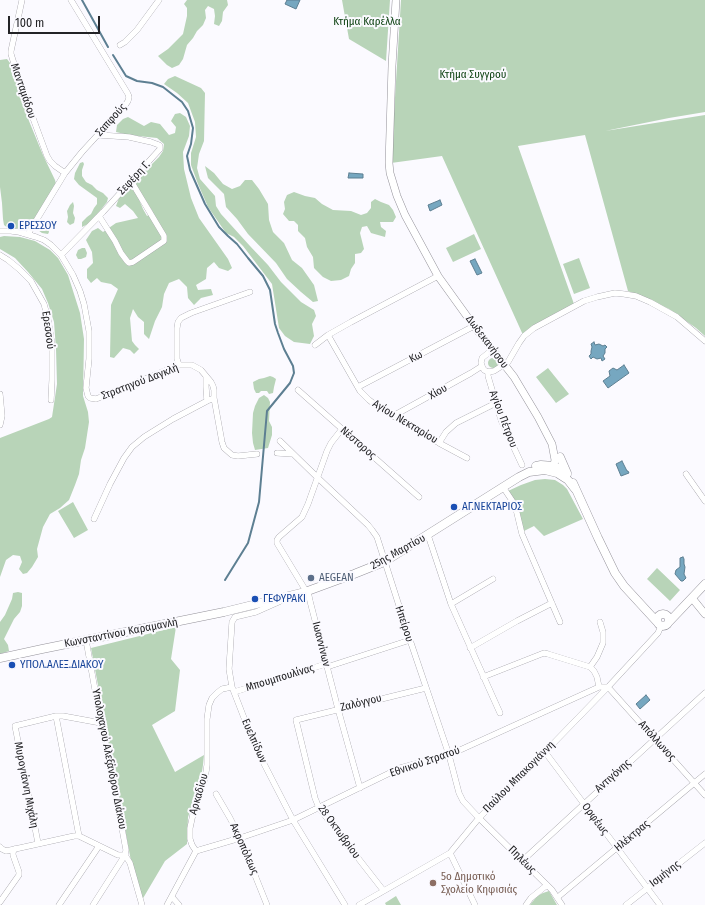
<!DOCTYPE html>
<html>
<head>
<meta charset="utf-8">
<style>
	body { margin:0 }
	#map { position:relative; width:705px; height:905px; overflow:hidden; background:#fbfaff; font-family:"Fira Sans Condensed",sans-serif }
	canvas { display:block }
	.scale { position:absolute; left:8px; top:16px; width:92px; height:18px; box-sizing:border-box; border:2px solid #232326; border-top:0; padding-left:5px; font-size:12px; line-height:14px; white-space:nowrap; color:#232326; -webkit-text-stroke:3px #fbfaff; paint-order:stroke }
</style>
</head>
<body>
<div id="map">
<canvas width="705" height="905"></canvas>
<div class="scale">100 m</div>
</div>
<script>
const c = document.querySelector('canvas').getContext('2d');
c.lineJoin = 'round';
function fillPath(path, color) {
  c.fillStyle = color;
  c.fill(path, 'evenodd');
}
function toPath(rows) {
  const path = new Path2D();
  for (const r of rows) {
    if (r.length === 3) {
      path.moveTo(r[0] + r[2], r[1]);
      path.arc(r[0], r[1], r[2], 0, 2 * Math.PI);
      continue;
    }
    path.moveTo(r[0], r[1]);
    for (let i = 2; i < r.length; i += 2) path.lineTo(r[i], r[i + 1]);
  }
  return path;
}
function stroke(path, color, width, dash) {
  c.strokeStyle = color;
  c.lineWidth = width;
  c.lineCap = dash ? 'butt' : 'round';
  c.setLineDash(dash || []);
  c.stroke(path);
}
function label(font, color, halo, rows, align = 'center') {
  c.font = font + ' "Fira Sans Condensed",sans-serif';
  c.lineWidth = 4;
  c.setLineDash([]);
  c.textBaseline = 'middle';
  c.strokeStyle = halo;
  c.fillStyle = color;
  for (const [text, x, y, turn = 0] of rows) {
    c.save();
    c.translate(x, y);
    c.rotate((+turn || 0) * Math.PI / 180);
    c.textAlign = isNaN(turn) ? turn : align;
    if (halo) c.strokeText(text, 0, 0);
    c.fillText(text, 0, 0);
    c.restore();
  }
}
const green = toPath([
	[187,0,227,0,228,5,223,12,222,21,219,26,214,24,215,16,214,9,208,6,205,10,206,18,203,25,197,31,193,38,187,45,183,59,179,65,172,68,167,65,158,56,168,49,183,34,187,16,187,8,184,4],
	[342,0,390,0,386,61,349,39],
	[401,0,705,0,705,112,669,118,605,131,705,115,705,336,696,328,669,309,628,291,585,135,518,146,574,304,523,335,442,156,391,163],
	[7,59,10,63,29,121,43,155,55,180,56,184,31,225,25,228,9,229,4,225,3,219,2,203,0,187,0,60],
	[175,76,201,88,205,93,204,141,199,154,197,168,200,179,215,196,216,206,221,214,250,246,268,265,281,282,301,302,314,310,316,316,312,324,314,336,310,344,294,342,285,336,279,328,272,284,243,246,234,237,226,233,208,207,198,184,191,165,191,153,196,137,195,122,188,103,177,93,164,84,168,79],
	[180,113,186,117,190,126,189,136,183,152,184,169,191,198,199,218,228,259,232,268,228,271,219,268,214,262,207,268,206,279,196,285,198,290,211,289,213,295,201,298,194,305,188,298,187,287,179,279,169,283,164,294,162,307,155,321,149,339,144,334,144,322,138,317,133,309,130,318,132,341,135,345,139,349,134,354,130,350,123,348,114,358,110,357,111,305,118,289,111,284,101,282,97,278,91,283,87,278,87,269,93,263,92,252,86,240,92,231,98,228,103,232,116,223,138,218,133,211,125,204,120,208,116,206,119,198,126,191,132,188,136,192,143,209,147,216,153,212,134,182,159,157,163,151,164,144,157,138,129,135,116,132,117,125,123,119,128,117,144,126,151,122,160,124,169,135,175,133,176,127,171,121,175,114],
	[83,162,84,164,82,170,82,176,86,182,92,185,97,190,103,193,108,198,107,202,99,212,88,224,82,227,82,222,87,217,91,214,94,208,97,204,97,198,79,185,74,179,75,173,80,163],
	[205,166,214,173,223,184,232,189,240,186,245,180,252,180,259,189,268,204,269,220,273,232,284,243,292,260,302,268,314,285,318,301,313,302,301,292,287,279,276,263,248,234,237,219,226,207,224,194,208,178],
	[294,192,305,196,315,198,322,204,333,210,351,211,361,215,367,213,371,208,371,202,375,199,381,202,389,205,393,210,396,217,393,222,380,222,381,227,386,231,385,237,371,233,367,226,362,227,360,233,364,249,361,253,355,254,355,263,351,269,349,276,341,280,331,281,323,277,314,268,313,257,307,247,305,238,298,231,298,225,294,221,289,221,283,214,285,209,284,202,287,195],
	[73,202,74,206,73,213,75,218,74,223,70,225,67,222,68,217,67,211,70,205],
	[41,219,45,220,45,224,48,228,49,232,48,234,42,233,35,228,37,223],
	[474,234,481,249,453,262,446,248],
	[4,236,20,237,35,241,50,250,58,258,68,275,80,313,84,339,83,396,88,412,89,422,85,448,81,460,79,474,75,485,69,500,60,508,50,514,43,527,37,549,38,557,32,567,27,573,23,574,19,569,22,562,20,556,13,555,6,560,0,577,0,438,49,419,52,417,57,384,56,349,54,322,48,303,42,289,28,272,15,258,0,249,0,237],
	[82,248,85,248,87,253,86,257,81,259,78,259,76,255,78,250],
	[579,258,590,288,574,294,563,264],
	[493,363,5],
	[548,368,569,394,556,403,536,377],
	[270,376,273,377,276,379,274,387,273,393,269,394,267,391,261,391,259,393,256,393,254,389,253,382,259,379,264,378],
	[264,395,268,398,270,402,269,421,272,427,272,435,268,448,255,450,253,443,252,433,253,413,255,406,259,398],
	[545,479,555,480,563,485,567,489,583,519,544,536,534,526,524,531,517,504,508,491,521,485,535,480],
	[73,502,88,530,74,538,58,511],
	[657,568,680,590,670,601,647,579],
	[18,592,22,593,22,606,20,612,14,619,4,639,8,645,9,651,0,654,0,622,5,615,12,599,13,593],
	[176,627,171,659,180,670,175,711,152,725,175,772,204,755,203,765,200,784,188,817,187,844,165,861,142,900,131,861,91,648],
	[549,891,557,905,530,905,537,896,543,893],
	[396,896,401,905,386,905,385,903]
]);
const water = toPath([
	[287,0,300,0,296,9,285,4,287,0],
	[349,173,363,174,363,178,348,178,349,173],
	[440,200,442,205,430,211,428,205,440,200],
	[475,259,482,273,477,275,470,261,475,259],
	[594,342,595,345,599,344,603,346,605,345,607,347,605,349,605,353,603,356,605,359,602,361,601,358,597,359,593,357,591,359,589,356,591,354,591,351,592,347,591,344,594,342],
	[624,365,629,373,608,388,603,381,610,376,609,371,613,368,617,370,624,365],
	[622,461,627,471,628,471,629,473,621,476,616,464,622,461],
	[683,557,684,559,684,564,685,567,684,574,686,578,683,581,681,581,675,574,676,570,680,567,680,558,683,557],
	[646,695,650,700,640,709,636,704,646,695]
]);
const stream = toPath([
	[82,0,108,47],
	[113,55,126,76,137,81,152,83,163,87,182,102,188,111,193,128,191,144,187,156,190,170,205,204,219,227,228,236,237,244,248,258,263,276,270,290,275,324,278,333,284,349,293,366,294,373,290,383,267,411,259,502,248,543,225,580]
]);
const minor = toPath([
	[22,0,11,51,11,54,20,83,47,156,50,161,55,166,65,173],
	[120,45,125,42,137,30,159,0],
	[99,216,115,241,121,253,127,261,129,263,133,262,136,260,164,241,164,236,131,181],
	[0,231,11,231,19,232,36,237,44,240,51,245,61,255,73,275,80,291,84,304,89,331,89,359,86,388,88,396,90,398,96,399,179,365,192,365,201,370,211,382,213,386,214,390,214,398,222,442,224,448,232,455,238,456,257,454],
	[28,234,65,173,82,152,126,104,128,101,129,97,128,94,71,0],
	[0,255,8,260,19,269,31,281,44,304,48,319,52,344,52,380,51,400],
	[61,255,103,212,160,149,160,146,159,145,151,142,129,137,98,135],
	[328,335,360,391,369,400,381,409,439,443,467,458],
	[315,345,328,335,351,322,438,276],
	[492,350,482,358,481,363,482,366,484,370,488,372,494,371,508,362,519,343,524,336,534,328,584,301,597,297,615,293,624,294,636,296,650,302,677,317,705,341],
	[179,365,177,359,177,328,178,322,181,318,191,313,250,292],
	[488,372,488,376,501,420,522,465],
	[206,377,206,387,207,401],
	[358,387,474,326],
	[298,390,419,497],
	[0,394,2,416,0,425],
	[393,416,471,373,482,366],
	[342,429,331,443,327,451,308,504,302,517,279,537,277,540,277,543,309,596,310,601,338,709,360,788],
	[280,441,318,478,368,525,372,530,377,537,410,640,449,755,459,793,463,801,479,818,552,890,562,905],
	[439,443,446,432,456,423,496,403],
	[277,453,293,454],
	[686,474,705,501],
	[503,487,515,505,522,534,560,622],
	[94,519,110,484,124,458,132,447,144,437,152,432,173,419,207,401,214,398],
	[428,535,451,604,500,713],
	[283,600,256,612,235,617,232,622,229,669,232,687,255,746,260,756,293,820,345,905],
	[451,604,493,579],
	[86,640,101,723,111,769,126,850,125,855,93,905],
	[470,648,517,621,552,603],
	[327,667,410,640],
	[590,667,597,657,603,643,603,632,600,622],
	[483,677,544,653,548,654,590,667,594,671,597,677,599,687],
	[234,692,326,664],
	[56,716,79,836],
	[545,752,660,905],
	[216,794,230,818,240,838,267,905],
	[38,843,15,726,56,716,63,716,101,723],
	[0,847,2,849,6,851,74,836,79,836,118,855,125,855],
	[196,851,240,838,293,820,400,768,411,765,449,755,599,687,608,687,705,795],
	[196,851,192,845,190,839,190,828,193,814,205,779,207,765,207,719,209,705,212,698,217,693,222,689,232,687],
	[450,853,475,905],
	[125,855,130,863,142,905],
	[522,861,705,693],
	[383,890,319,808,315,798,296,720,426,688],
	[172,897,179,905],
	[558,897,705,774],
	[0,902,19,875,19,872,13,855,13,852,15,849],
	[59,905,99,846],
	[167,905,196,851],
	[359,905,450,853,479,818,545,752,608,687,658,633,661,626],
	[526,905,531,898,547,885],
	[626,905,705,843]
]);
const tertiary = toPath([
	[396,0,392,66,389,163,390,173,397,196,405,215,438,276,474,326,514,377,538,417,552,444,555,460,553,470],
	[692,598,705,614]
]);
const secondary = toPath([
	[560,457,567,473],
	[536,466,541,465,554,466,564,471,567,474],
	[573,483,598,538,615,573,624,586,658,623],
	[663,620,6],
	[668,623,705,584],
	[0,658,42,649,224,612,305,592,354,574,384,562,519,477,529,472,545,470,557,473,568,480,575,489]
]);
const markers = [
	[11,226,4,"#1a4fb4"],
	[454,507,4,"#1a4fb4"],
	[311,578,4,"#5c6f8a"],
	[255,599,4,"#1a4fb4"],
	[12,665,4,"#1a4fb4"],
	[433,883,4,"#8d6e63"]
];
const parkNames = [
	["Κτήμα Καρέλλα",367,22],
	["Κτήμα Συγγρού",473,75]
];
const streetNames = [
	["Μανταμάδου",23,91,71],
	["Σαπφούς",111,120,-48],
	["Σεφέρη Γ.",134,178,-47],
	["Ερεσσού",48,330,82],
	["Δωδεκανήσου",487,342,53],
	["Κω",416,357,-28],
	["Στρατηγού Δαγκλή",140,382,-21],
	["Χίου",438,392,-29],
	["Αγίου Πέτρου",503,419,69],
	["Αγίου Νεκταρίου",405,422,31],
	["Νέστορος",358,443,41],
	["25ης Μαρτίου",398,552,-29],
	["Ηπείρου",404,624,72],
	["Κωνσταντίνου Καραμανλή",121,633,-11],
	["Ιωαννίνων",321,644,76],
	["Μπουμπουλίνας",280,678,-17],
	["Ζαλόγγου",361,703,-14],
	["Ευελπίδων",254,741,66],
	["Απόλλωνος",657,741,48],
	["Υπολοχαγού Αλεξάνδρου Διάκου",109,759,79],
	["Εθνικού Στρατού",425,762,-19],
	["Αντιγόνης",613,776,-42],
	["Παύλου Μπακογιάννη",519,777,-45],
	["Μυρογιάννη Μιχάλη",26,785,79],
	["Αρκαδίου",199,794,-74],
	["Ορφέως",595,819,53],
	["28 Οκτωβρίου",339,832,54],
	["Ηλέκτρας",632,836,-40],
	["Ακροπόλεως",244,849,66],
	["Πηλέως",522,860,45],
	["Ισμήνης",665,874,-38]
];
const transitNames = [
	["ΕΡΕΣΣΟΥ",19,226],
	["ΑΓ.ΝΕΚΤΑΡΙΟΣ",462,507],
	["ΓΕΦΥΡΑΚΙ",263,599],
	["ΥΠΟΛ.ΑΛΕΞ.ΔΙΑΚΟΥ",20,665]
];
const serviceNames = [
	["AEGEAN",319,578]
];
const educationNames = [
	["5ο Δημοτικό",441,877],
	["Σχολείο Κηφισιάς",441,890]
];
fillPath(green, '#b8d4b8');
fillPath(water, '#76a7c0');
stroke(water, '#5d7f92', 1);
stroke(stream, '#5d7f92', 2);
stroke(minor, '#94929a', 6);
stroke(tertiary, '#94929a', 8);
stroke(secondary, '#94929a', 9);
stroke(minor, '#fff', 5.5);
stroke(tertiary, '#fff', 7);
stroke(secondary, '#fff', 8);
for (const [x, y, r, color] of markers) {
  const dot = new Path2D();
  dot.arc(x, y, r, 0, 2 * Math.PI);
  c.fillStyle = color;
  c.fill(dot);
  stroke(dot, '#fbfaff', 1.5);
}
label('11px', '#0d4212', '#fbfaff', parkNames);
label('11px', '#232326', '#fbfaff', streetNames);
label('11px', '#164399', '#fbfaff', transitNames, 'left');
label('11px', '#4e5e75', '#fbfaff', serviceNames, 'left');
label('11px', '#785e54', '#fbfaff', educationNames, 'left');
</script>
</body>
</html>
